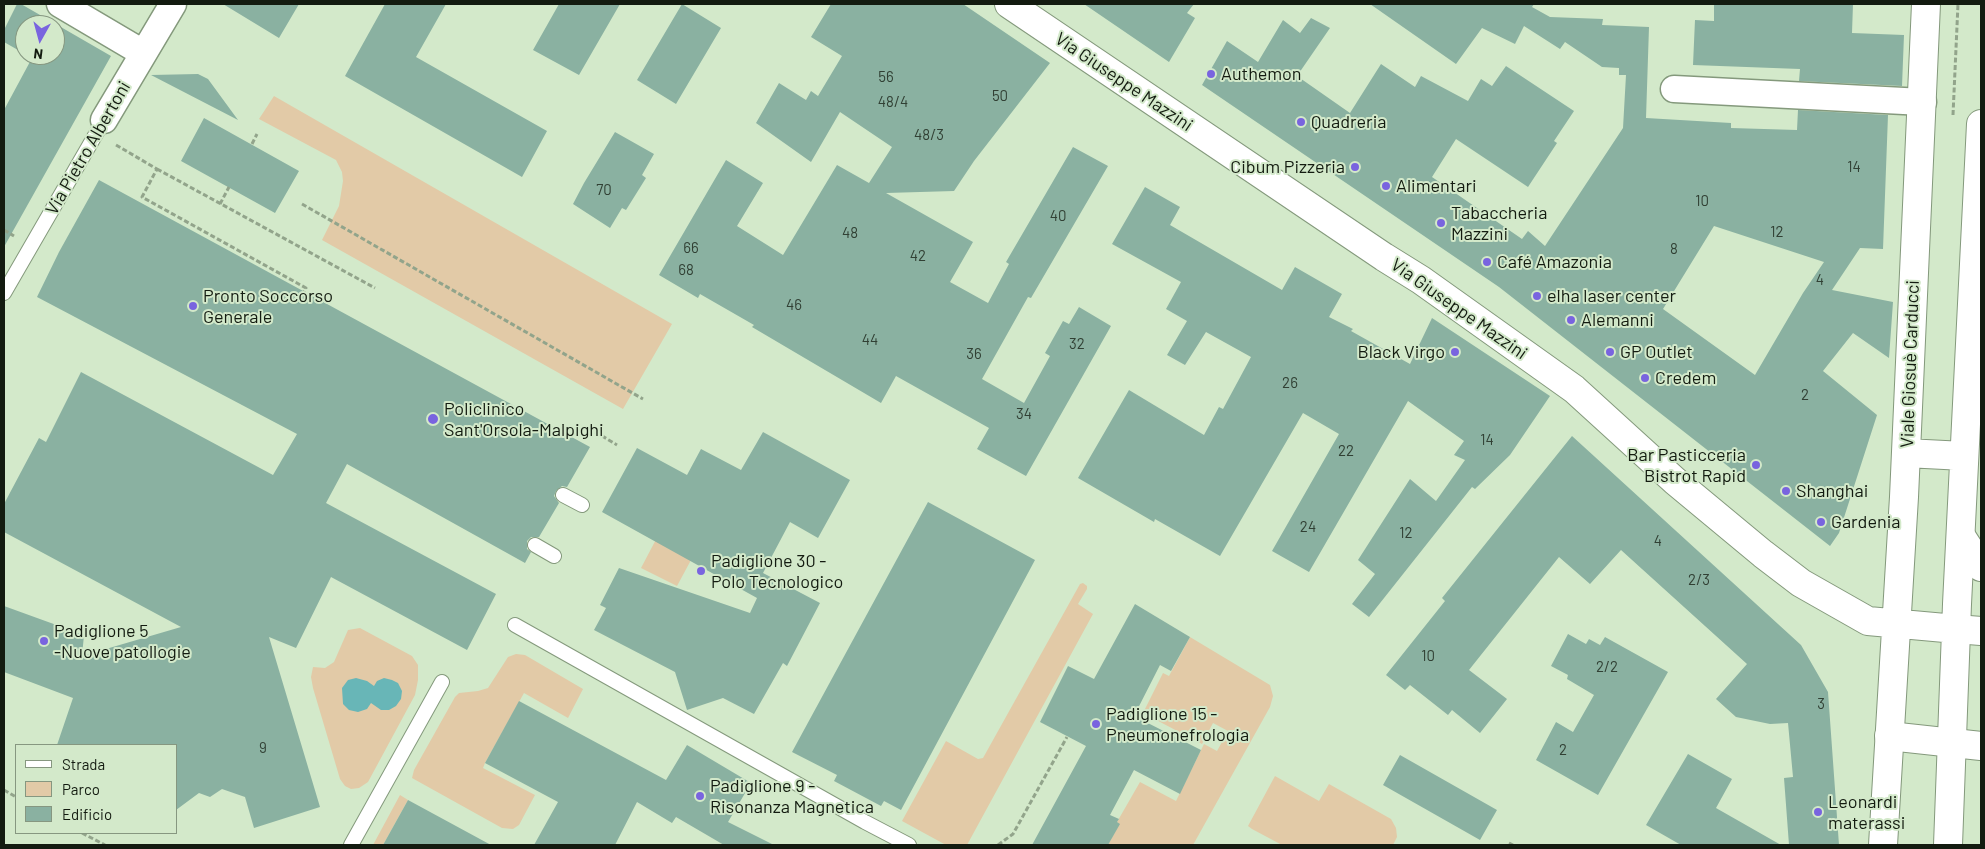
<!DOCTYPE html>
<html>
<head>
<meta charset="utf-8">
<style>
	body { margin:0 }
	#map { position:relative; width:1985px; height:849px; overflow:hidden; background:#d3e9ca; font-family:Barlow,sans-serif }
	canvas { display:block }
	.frame { position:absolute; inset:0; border:5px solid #131b10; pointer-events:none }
	.legend { position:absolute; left:15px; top:744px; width:162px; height:90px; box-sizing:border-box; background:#d3e9ca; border:1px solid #869780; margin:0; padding:6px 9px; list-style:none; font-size:15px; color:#131b10 }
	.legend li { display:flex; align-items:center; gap:10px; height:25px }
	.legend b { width:25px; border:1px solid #869780 }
	.north { position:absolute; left:15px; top:15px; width:50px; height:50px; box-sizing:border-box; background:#d3e9ca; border:1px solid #869780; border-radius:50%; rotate:187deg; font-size:14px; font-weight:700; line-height:20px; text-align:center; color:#131b10 }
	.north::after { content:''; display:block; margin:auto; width:18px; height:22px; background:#7964df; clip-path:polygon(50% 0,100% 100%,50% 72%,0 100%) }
</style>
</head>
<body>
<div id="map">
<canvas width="1985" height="849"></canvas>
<div class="frame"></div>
<ul class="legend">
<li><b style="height:6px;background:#fff"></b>Strada</li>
<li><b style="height:14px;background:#e2caa7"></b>Parco</li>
<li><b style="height:14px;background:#8ab1a1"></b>Edificio</li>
</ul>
<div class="north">N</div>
</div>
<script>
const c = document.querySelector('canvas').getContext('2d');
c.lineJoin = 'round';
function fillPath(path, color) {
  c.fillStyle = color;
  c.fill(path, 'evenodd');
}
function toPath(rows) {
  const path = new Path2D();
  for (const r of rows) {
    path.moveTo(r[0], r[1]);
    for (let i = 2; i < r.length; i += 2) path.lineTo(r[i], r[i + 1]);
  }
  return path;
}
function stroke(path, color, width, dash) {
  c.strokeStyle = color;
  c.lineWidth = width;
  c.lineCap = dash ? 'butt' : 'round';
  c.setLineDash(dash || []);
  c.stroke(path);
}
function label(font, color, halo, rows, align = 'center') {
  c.font = font + ' Barlow,sans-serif';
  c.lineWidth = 4;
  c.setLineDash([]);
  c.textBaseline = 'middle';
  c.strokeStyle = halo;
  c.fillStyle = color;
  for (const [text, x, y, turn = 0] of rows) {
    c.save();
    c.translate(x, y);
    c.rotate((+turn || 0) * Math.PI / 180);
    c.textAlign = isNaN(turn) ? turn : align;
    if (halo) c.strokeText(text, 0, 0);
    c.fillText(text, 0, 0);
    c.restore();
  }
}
const green = toPath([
	[274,96,672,324,623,409,322,240,339,206,343,181,342,172,336,160,259,119],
	[702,452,739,471,677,586,641,568],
	[1083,583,1087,586,1087,589,1078,604,1093,614,967,845,946,845,902,821,946,741,978,759,983,758,1080,584],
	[360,628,412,656,418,665,418,680,415,695,368,782,359,788,351,789,345,786,340,779,313,688,311,677,313,667,325,668,334,662,348,630],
	[1190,637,1270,685,1273,696,1270,707,1193,845,1108,845,1119,824,1117,822,1140,782,1176,801,1204,744,1217,751,1228,731,1213,723,1202,744,1143,713,1163,673,1169,676],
	[516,654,525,655,583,689,568,718,524,693,485,763,483,768,535,795,519,825,513,829,502,828,412,778,414,770,455,697,459,693,478,691,488,688,508,657],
	[1275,776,1319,801,1329,784,1391,819,1396,828,1397,837,1393,845,1282,845,1252,829,1248,826],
	[400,795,408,800,383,845,373,845]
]);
const water = toPath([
	[356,678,367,681,374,686,377,681,384,678,392,680,398,683,402,691,401,699,396,706,389,710,381,710,371,703,367,709,358,712,349,710,343,704,342,688,348,680]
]);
const building = toPath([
	[17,4,21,4,111,56,4,247,4,110,32,58,26,55,55,55,55,25,25,25,25,54,4,42,4,30],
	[223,4,299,4,279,38],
	[385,4,446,4,416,57,547,131,522,177,345,76],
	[559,4,620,4,579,75,533,50],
	[682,4,721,28,676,104,637,80],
	[831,4,963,4,1050,63,974,161,954,191,886,193,973,242,950,282,988,303,1009,264,1006,262,1073,147,1108,166,1031,298,1028,297,982,379,1024,403,1050,356,1045,353,1063,321,1069,324,1079,307,1111,326,1026,476,977,449,989,428,896,376,881,403,752,327,754,325,700,294,698,298,659,275,726,160,763,183,737,226,783,255,837,165,869,183,892,147,840,112,811,162,756,123,779,83,806,100,811,91,818,96,842,56,811,37],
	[1084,4,1194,4,1187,13,1195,18,1169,62],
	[1370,4,1534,4,1532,7,1550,17,1603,19,1602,25,1649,27,1646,118,1731,123,1731,128,1797,130,1798,110,1888,115,1883,249,1860,248,1832,290,1893,302,1889,358,1853,333,1823,371,1877,415,1839,533,1830,546,1499,287,1202,85,1227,41,1258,62,1283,20,1300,33,1311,18,1330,28,1297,76,1350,113,1381,64,1415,87,1421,76,1468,101,1481,79,1492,86,1506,66,1574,111,1554,141,1557,143,1528,187,1456,139,1432,177,1522,239,1528,231,1545,246,1623,128,1626,75,1619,75,1619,68,1602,67,1565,42,1560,49,1524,26,1515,44,1482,28,1456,64],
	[1714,226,1824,262,1803,293,1755,375,1663,309],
	[1714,4,1853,4,1852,33,1904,35,1902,86,1799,81,1800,69,1693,65,1695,20,1714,21],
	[198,74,208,79,238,120,151,75],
	[204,118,299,171,275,213,181,161],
	[615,132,654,154,642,175,646,178,626,210,622,208,610,228,573,204,584,183],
	[99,180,590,447,567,487,562,486,556,491,554,496,559,503,539,537,531,537,527,541,527,549,531,552,525,563,347,464,326,503,496,594,467,650,331,577,296,648,269,637,320,807,254,828,245,797,222,789,210,797,199,793,176,810,176,745,57,745,73,698,4,672,4,606,84,635,82,656,181,627,4,532,4,504,39,438,46,442,81,372,273,475,297,434,37,297,59,252],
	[1145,187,1180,207,1170,225,1282,290,1295,267,1342,294,1329,317,1353,329,1351,331,1410,364,1432,318,1550,396,1510,455,1475,489,1472,487,1369,617,1352,604,1375,574,1358,560,1410,479,1436,501,1465,460,1454,455,1464,441,1408,401,1309,572,1272,551,1339,434,1303,413,1220,556,1155,519,1154,522,1078,478,1129,390,1204,435,1219,407,1223,409,1251,357,1206,332,1185,365,1167,355,1187,321,1166,309,1181,282,1112,244],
	[763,432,850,480,818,538,790,522,763,573,820,603,787,666,783,663,754,714,723,698,687,710,675,672,594,630,606,608,600,605,619,568,750,613,757,598,602,512,637,448,687,475,701,449,741,470],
	[1572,436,1801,645,1828,692,1839,845,1789,845,1784,778,1793,777,1788,723,1770,724,1736,717,1716,699,1747,664,1621,550,1590,584,1559,557,1469,670,1507,699,1480,733,1452,710,1448,715,1410,685,1405,690,1386,675,1445,601,1442,598],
	[928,502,1035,560,901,810,884,801,881,806,834,781,837,775,792,752],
	[1135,604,1190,637,1171,671,1160,665,1134,716,1201,750,1180,794,1134,770,1110,815,1119,819,1117,822,1120,824,1108,845,1032,845,1086,746,1040,722,1068,666,1094,679],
	[1568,634,1586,644,1589,639,1600,645,1605,637,1668,672,1598,795,1536,760,1556,722,1573,732,1594,695,1567,679,1568,675,1551,666],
	[519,701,666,780,687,745,751,783,728,822,774,845,724,845,676,817,672,823,637,802,615,845,534,845,558,802,485,763],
	[1688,754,1732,779,1716,808,1781,845,1681,845,1646,825],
	[1400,755,1497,810,1480,840,1383,785],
	[408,800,491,845,383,845]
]);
const path = toPath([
	[1953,115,1958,4],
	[252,144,257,134],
	[116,145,157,169,142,197,306,288,304,292],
	[157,169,375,288],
	[220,204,229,187],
	[302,204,643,399],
	[4,230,14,236],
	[589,428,617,445],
	[4,790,16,797],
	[82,833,105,845],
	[1509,843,1513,845],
	[998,845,1013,834,1067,737]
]);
const service = toPath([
	[4,293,104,120],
	[563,495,582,505],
	[535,545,554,556],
	[515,625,865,822,909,845],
	[351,845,442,682]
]);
const minor = toPath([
	[60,4,143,53],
	[1674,89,1923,102],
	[104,120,173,4]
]);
const tertiary = toPath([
	[1961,536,1981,567],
	[1956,629,1981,631],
	[1889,736,1981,746]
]);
const primary = toPath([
	[1009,4,1384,257,1421,280,1574,389,1675,481,1763,554,1801,583,1868,621,1956,629],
	[1906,453,1964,456],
	[1883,845,1904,497,1926,4],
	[1948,845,1957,604,1981,124]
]);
const markers = [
	[1211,74,5,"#7964df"],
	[1301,122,5,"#7964df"],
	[1355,167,5,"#7964df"],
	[1386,186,5,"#7964df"],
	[1441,223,5,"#7964df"],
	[1487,262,5,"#7964df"],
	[1537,296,5,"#7964df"],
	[193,306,5,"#7964df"],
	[1571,320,5,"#7964df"],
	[1455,352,5,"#7964df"],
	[1610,352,5,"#7964df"],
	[1645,378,5,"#7964df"],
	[433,419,6,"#7964df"],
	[1756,465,5,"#7964df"],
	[1786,491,5,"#7964df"],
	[1821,522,5,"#7964df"],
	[701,571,5,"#7964df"],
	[44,641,5,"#7964df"],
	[1096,724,5,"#7964df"],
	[700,796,5,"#7964df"],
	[1818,812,5,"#7964df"]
];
const numberNames = [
	["56",886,77],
	["50",1000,96],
	["48/4",893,102],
	["48/3",929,135],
	["14",1854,167],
	["70",604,190],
	["10",1702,201],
	["40",1058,216],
	["12",1777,232],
	["48",850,233],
	["66",691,248],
	["8",1674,249],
	["42",918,256],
	["68",686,270],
	["4",1820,280],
	["46",794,305],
	["44",870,340],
	["32",1077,344],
	["36",974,354],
	["26",1290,383],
	["2",1805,395],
	["34",1024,414],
	["14",1487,440],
	["22",1346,451],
	["24",1308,527],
	["12",1406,533],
	["4",1658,541],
	["2/3",1699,580],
	["10",1428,656],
	["2/2",1607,667],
	["3",1821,704],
	["9",263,748],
	["2",1563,750]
];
const poiNames = [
	["Authemon",1221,74],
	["Quadreria",1311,122],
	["Cibum Pizzeria",1345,167,"right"],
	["Alimentari",1396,186],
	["Tabaccheria",1451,213],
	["Mazzini",1451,234],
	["Café Amazonia",1497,262],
	["Pronto Soccorso",203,296],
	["Generale",203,317],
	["elha laser center",1547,296],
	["Alemanni",1581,320],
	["Black Virgo",1445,352,"right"],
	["GP Outlet",1620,352],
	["Credem",1655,378],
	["Policlinico",444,409],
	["Sant'Orsola-Malpighi",444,430],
	["Bar Pasticceria",1746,455,"right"],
	["Bistrot Rapid",1746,476,"right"],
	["Shanghai",1796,491],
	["Gardenia",1831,522],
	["Padiglione 30 -",711,561],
	["Polo Tecnologico",711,582],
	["Padiglione 5",54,631],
	["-Nuove patollogie",54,652],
	["Padiglione 15 -",1106,714],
	["Pneumonefrologia",1106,735],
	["Padiglione 9 -",710,786],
	["Risonanza Magnetica",710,807],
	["Leonardi",1828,802],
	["materassi",1828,823]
];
const streetNames = [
	["Via Giuseppe Mazzini",1124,82,34],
	["Via Pietro Albertoni",88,148,-60],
	["Via Giuseppe Mazzini",1459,309,35],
	["Viale Giosuè Carducci",1910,364,-88]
];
fillPath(green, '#e2caa7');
fillPath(water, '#68b6b7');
fillPath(building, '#8ab1a1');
stroke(service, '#84997c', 16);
stroke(minor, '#84997c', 29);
stroke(tertiary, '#84997c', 30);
stroke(primary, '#84997c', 30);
stroke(path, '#92a48b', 3, [5, 2.5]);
stroke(service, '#fff', 14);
stroke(minor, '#fff', 26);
stroke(tertiary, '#fff', 28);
stroke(primary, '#fff', 28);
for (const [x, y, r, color] of markers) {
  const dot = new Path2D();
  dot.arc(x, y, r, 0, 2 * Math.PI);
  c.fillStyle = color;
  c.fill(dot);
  stroke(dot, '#d3e9ca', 2);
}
label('15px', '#314034', null, numberNames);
label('18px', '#131b10', '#d3e9ca', poiNames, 'left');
label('18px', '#131b10', '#d3e9ca', streetNames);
</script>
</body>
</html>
